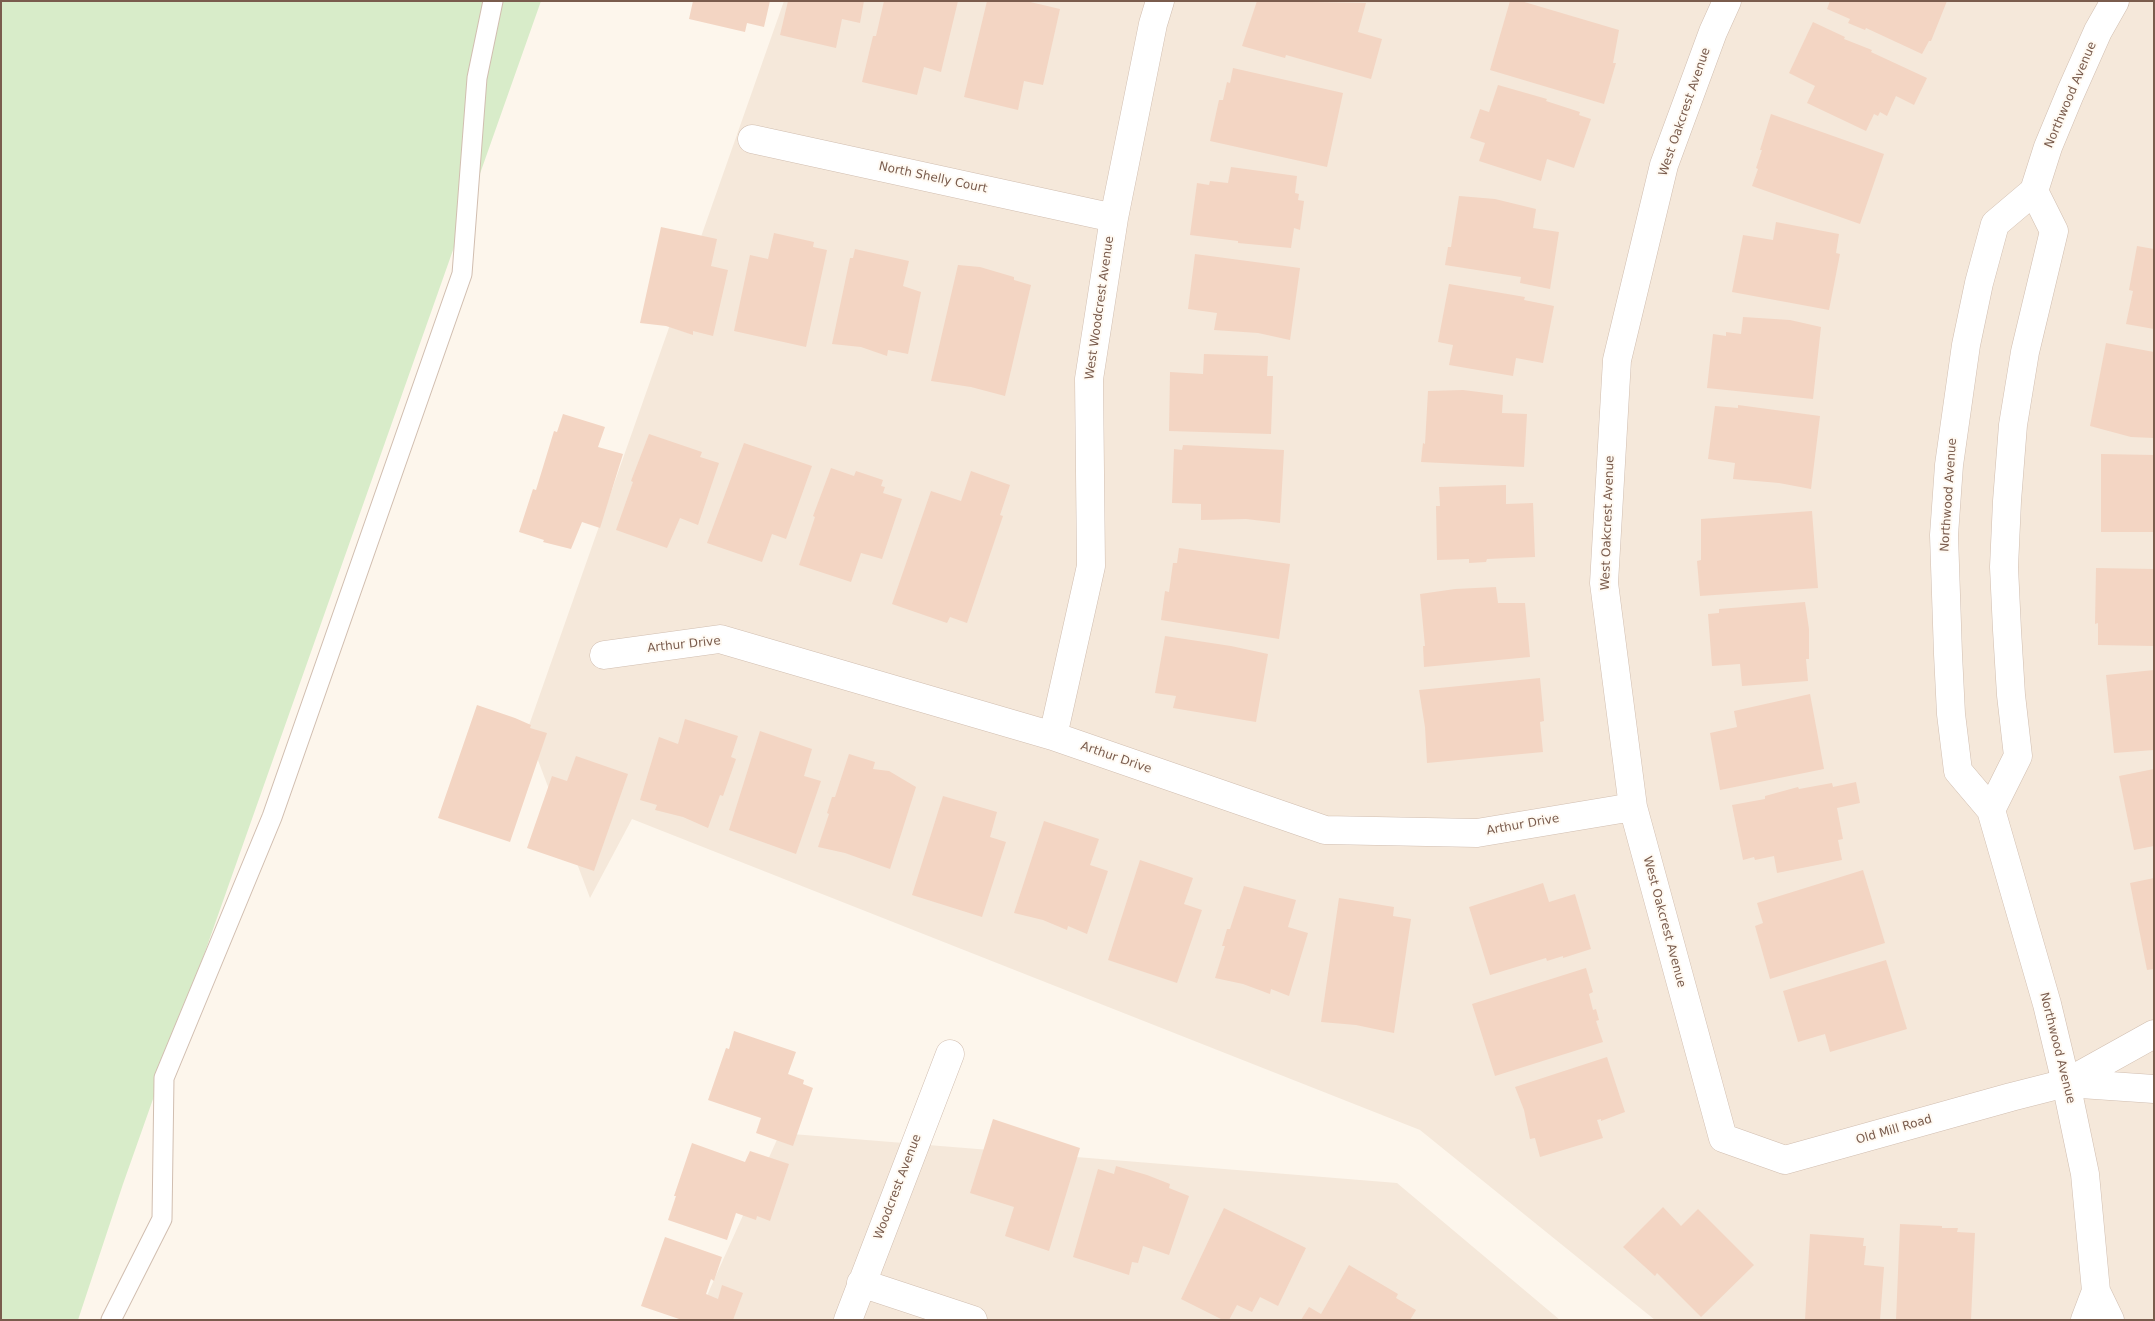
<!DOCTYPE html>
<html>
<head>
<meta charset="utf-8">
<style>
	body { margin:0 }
	#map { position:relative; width:2155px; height:1321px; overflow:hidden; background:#fdf6ec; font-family:"DejaVu Sans",sans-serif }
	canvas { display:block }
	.frame { position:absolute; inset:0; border:2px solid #7a5c4d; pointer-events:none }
</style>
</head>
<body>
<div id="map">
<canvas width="2155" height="1321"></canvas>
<div class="frame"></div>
</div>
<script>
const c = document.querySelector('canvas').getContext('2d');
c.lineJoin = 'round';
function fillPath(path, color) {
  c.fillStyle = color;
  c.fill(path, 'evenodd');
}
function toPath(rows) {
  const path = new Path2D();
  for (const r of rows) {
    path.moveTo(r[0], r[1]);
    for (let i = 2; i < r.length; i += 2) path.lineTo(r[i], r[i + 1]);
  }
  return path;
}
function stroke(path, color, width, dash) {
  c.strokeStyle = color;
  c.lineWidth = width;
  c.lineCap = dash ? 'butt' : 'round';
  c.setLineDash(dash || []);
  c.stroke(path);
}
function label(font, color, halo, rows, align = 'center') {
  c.font = font + ' "DejaVu Sans",sans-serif';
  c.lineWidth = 4;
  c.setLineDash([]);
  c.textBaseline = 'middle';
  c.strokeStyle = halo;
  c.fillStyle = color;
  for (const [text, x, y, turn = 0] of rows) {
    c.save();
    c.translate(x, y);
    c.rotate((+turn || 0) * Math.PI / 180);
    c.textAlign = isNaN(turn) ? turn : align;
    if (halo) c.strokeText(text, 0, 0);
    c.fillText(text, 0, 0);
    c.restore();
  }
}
const residential = toPath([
	[784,1,2154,1,2154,1320,1655,1320,1420,1130,632,819,590,898,527,731],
	[780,1133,1397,1183,1560,1320,696,1320]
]);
const green = toPath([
	[1,1,541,1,123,1184,78,1320,1,1320]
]);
const building = toPath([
	[693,1,770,1,764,27,747,23,745,32,689,19],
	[788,1,864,1,860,23,842,19,836,48,780,35],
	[884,1,958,1,941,72,924,67,917,95,862,82,873,36,876,36],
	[987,1,1026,1,1060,9,1043,85,1024,81,1018,110,964,97],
	[1257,1,1366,3,1358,32,1382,39,1371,79,1286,55,1285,58,1242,46],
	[1510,1,1521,1,1619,30,1613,63,1616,63,1604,104,1490,70],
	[1830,1,1947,1,1931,41,1929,41,1922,54,1866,28,1865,30,1848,23,1850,19,1827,9],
	[1813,22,1845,37,1844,39,1872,50,1871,52,1927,78,1914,105,1896,96,1887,116,1880,112,1878,116,1874,114,1866,131,1807,103,1815,86,1789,73],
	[1233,68,1343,93,1327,167,1210,141,1219,100,1223,100,1227,82,1230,83],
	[1498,85,1547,99,1546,101,1580,112,1579,115,1591,119,1574,168,1547,159,1541,181,1479,161,1485,143,1470,138,1480,109,1489,112],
	[1771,114,1884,154,1860,224,1752,186,1758,169,1756,168,1762,150,1760,150],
	[1231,167,1297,176,1295,193,1299,194,1298,200,1304,201,1300,230,1294,228,1291,248,1238,243,1238,241,1190,235,1197,183,1209,185,1210,181,1228,183],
	[1459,196,1495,199,1536,209,1533,228,1559,232,1550,289,1520,283,1521,277,1445,265,1448,247,1451,247],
	[1776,222,1839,234,1836,253,1840,254,1829,310,1732,292,1743,235,1773,240],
	[661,227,717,239,711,266,728,270,713,336,693,331,693,335,666,326,640,323],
	[774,233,814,242,813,247,827,250,806,347,734,331,750,255,768,259],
	[2137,246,2154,249,2154,329,2126,324,2133,291,2129,290],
	[855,249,909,261,903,286,921,292,908,354,888,350,887,356,861,347,832,344,850,258,853,258],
	[1195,254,1300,268,1290,340,1258,333,1214,330,1217,313,1188,309],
	[958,265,980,267,1014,277,1014,280,1031,285,1005,396,971,387,931,381],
	[1449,284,1525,297,1524,300,1554,306,1543,363,1516,358,1513,376,1449,365,1453,345,1438,342],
	[1743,317,1790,320,1821,327,1813,399,1707,388,1713,334,1726,336,1726,332,1741,334],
	[2106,343,2154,352,2154,438,2131,437,2090,426],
	[1204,354,1268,356,1267,376,1273,376,1271,434,1169,431,1170,372,1203,374],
	[1463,390,1503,395,1502,413,1527,414,1524,467,1421,462,1423,443,1425,444,1428,391],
	[1738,405,1820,416,1811,489,1779,483,1733,479,1735,463,1708,459,1715,406,1738,408],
	[563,414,605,427,598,447,623,454,600,528,582,522,571,549,543,542,544,540,519,532,533,489,536,490,554,431,557,432],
	[649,434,702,452,700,457,719,463,698,525,680,518,667,548,616,530,633,482,631,481],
	[744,443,812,466,786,539,772,534,762,562,707,543],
	[1183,445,1284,450,1280,523,1246,519,1201,520,1201,504,1172,503,1174,449,1182,450],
	[2101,454,2154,455,2154,532,2101,532],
	[831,468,854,476,856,471,883,480,881,486,885,487,883,493,902,499,882,559,861,553,851,582,799,565,815,517,813,516],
	[971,471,1010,485,1000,515,1003,516,967,623,950,617,947,623,892,604,931,491,961,501],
	[1506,485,1506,504,1533,503,1535,557,1487,559,1486,562,1469,563,1469,559,1437,560,1436,506,1440,506,1439,487],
	[1812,511,1818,588,1700,596,1697,561,1701,560,1701,519],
	[1179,548,1290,564,1279,639,1161,620,1165,591,1169,592,1173,563,1177,563],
	[2096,568,2154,569,2154,646,2098,645,2098,623,2095,624],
	[1496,587,1498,603,1525,603,1530,657,1424,667,1423,646,1425,646,1420,594,1455,589],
	[1805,602,1809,629,1809,659,1806,659,1808,681,1742,686,1740,664,1712,666,1708,614,1719,613,1719,609],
	[1165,636,1231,646,1268,654,1256,722,1173,708,1176,696,1155,693],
	[2154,670,2154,750,2114,753,2106,675],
	[1540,678,1544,721,1540,722,1543,752,1427,763,1425,727,1419,690],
	[1810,694,1824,769,1720,790,1710,733,1737,727,1734,711],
	[477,705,515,718,531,725,530,728,547,733,510,842,438,818],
	[685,719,738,736,731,757,736,759,723,796,720,795,708,828,683,817,655,810,657,805,640,800,659,737,678,744],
	[760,731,812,749,804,776,821,781,796,854,729,830],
	[849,754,875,762,873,769,889,771,916,787,890,869,845,853,818,847,829,814,827,813,832,797,835,797],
	[576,756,628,774,594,871,527,848,552,776,567,781],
	[2154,769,2154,846,2134,850,2119,776],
	[1856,782,1860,803,1837,808,1843,839,1838,840,1842,860,1777,873,1774,856,1755,860,1754,857,1743,860,1732,805,1765,799,1765,796,1798,787,1799,789,1832,783,1833,787],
	[943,796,997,812,990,837,1006,842,982,917,912,895],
	[1044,821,1099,839,1090,865,1108,871,1087,934,1068,926,1067,930,1043,920,1014,913],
	[1140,860,1193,878,1184,904,1202,910,1177,983,1108,960],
	[1863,870,1885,943,1770,979,1755,926,1763,923,1757,903],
	[2154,878,2154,969,2147,970,2130,883],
	[1543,883,1549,902,1575,894,1591,949,1563,958,1563,956,1547,961,1546,958,1490,975,1469,907],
	[1244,886,1296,900,1288,927,1308,933,1289,996,1271,989,1270,994,1243,984,1215,978,1225,946,1222,946,1227,929,1230,929],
	[1339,898,1394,907,1393,916,1411,919,1394,1033,1356,1025,1321,1022],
	[1886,960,1907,1029,1830,1052,1825,1034,1798,1042,1783,991],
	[1586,968,1593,992,1589,994,1593,1010,1596,1009,1599,1020,1596,1021,1603,1042,1495,1076,1472,1004],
	[734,1031,796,1052,788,1074,804,1080,803,1084,813,1088,793,1146,756,1133,761,1118,708,1100,726,1048,729,1049],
	[1607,1057,1625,1112,1601,1121,1601,1119,1597,1120,1603,1138,1540,1157,1535,1138,1530,1139,1524,1110,1515,1087],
	[993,1119,1080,1148,1049,1251,1005,1236,1014,1207,970,1193],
	[692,1143,745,1162,750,1151,789,1164,770,1221,757,1216,756,1220,736,1213,727,1240,668,1220,676,1196,674,1196],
	[1116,1166,1147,1175,1170,1184,1169,1188,1189,1196,1169,1255,1143,1246,1138,1263,1132,1262,1129,1275,1073,1257,1098,1169,1114,1174],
	[1663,1207,1681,1226,1698,1209,1754,1265,1701,1317,1657,1273,1655,1276,1623,1247],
	[1224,1208,1306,1248,1278,1306,1260,1297,1252,1312,1237,1305,1229,1320,1223,1320,1181,1299],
	[1900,1224,1942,1226,1942,1228,1958,1228,1957,1232,1975,1233,1971,1320,1896,1320],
	[1810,1234,1864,1238,1863,1246,1866,1246,1864,1265,1884,1267,1880,1320,1805,1320],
	[665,1237,722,1257,714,1281,711,1279,706,1294,718,1299,722,1285,743,1293,733,1320,682,1320,641,1306],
	[1349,1265,1398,1294,1396,1298,1416,1310,1410,1320,1301,1320,1309,1307,1321,1314]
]);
const service = toPath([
	[111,1320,162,1219,164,1078,272,817,462,274,477,78,493,1]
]);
const minor = toPath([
	[1727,1,1713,32,1664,165,1617,360,1604,583,1633,807,1723,1138,1785,1160,2011,1097,2066,1083,2154,1034],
	[752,139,1114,218],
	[604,655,720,639,1053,736,1325,830,1477,833,1633,807],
	[1053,736,1091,566,1089,379,1114,218,1153,24,1160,1],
	[2066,1083,2154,1089],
	[861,1283,973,1320],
	[848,1320,950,1054]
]);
const tertiary = toPath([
	[1991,810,2018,756,2011,695,2007,630,2004,567,2007,501,2013,425,2025,352,2054,231,2034,191],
	[2085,1320,2096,1291],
	[2110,1320,2096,1291,2085,1174,2066,1083,2047,1004,1991,810,1958,771,1951,714,1948,654,1944,535,1949,465,1966,345,1979,283,1995,224,2034,191,2048,147,2070,94,2098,31,2115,1]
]);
const streetNames = [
	["Northwood Avenue",2071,95,-67],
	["West Oakcrest Avenue",1685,112,-71],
	["North Shelly Court",933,178,12],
	["West Woodcrest Avenue",1100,308,-82],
	["Northwood Avenue",1949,495,-86],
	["West Oakcrest Avenue",1608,523,-88],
	["Arthur Drive",684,645,-6],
	["Arthur Drive",1116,758,19],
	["Arthur Drive",1523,825,-10],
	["West Oakcrest Avenue",1664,922,75],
	["Northwood Avenue",2057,1048,76],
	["Old Mill Road",1894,1130,-16],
	["Woodcrest Avenue",898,1187,-69]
];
fillPath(residential, '#f5e8da');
fillPath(green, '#d8ecc9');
fillPath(building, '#f3d5c3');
stroke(service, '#d1beb0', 21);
stroke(minor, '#d1beb0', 29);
stroke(tertiary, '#d1beb0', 29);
stroke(service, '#fff', 19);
stroke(minor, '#fff', 28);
stroke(tertiary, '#fff', 28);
label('12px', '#7a5c4d', '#fffaf3', streetNames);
</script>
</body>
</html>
